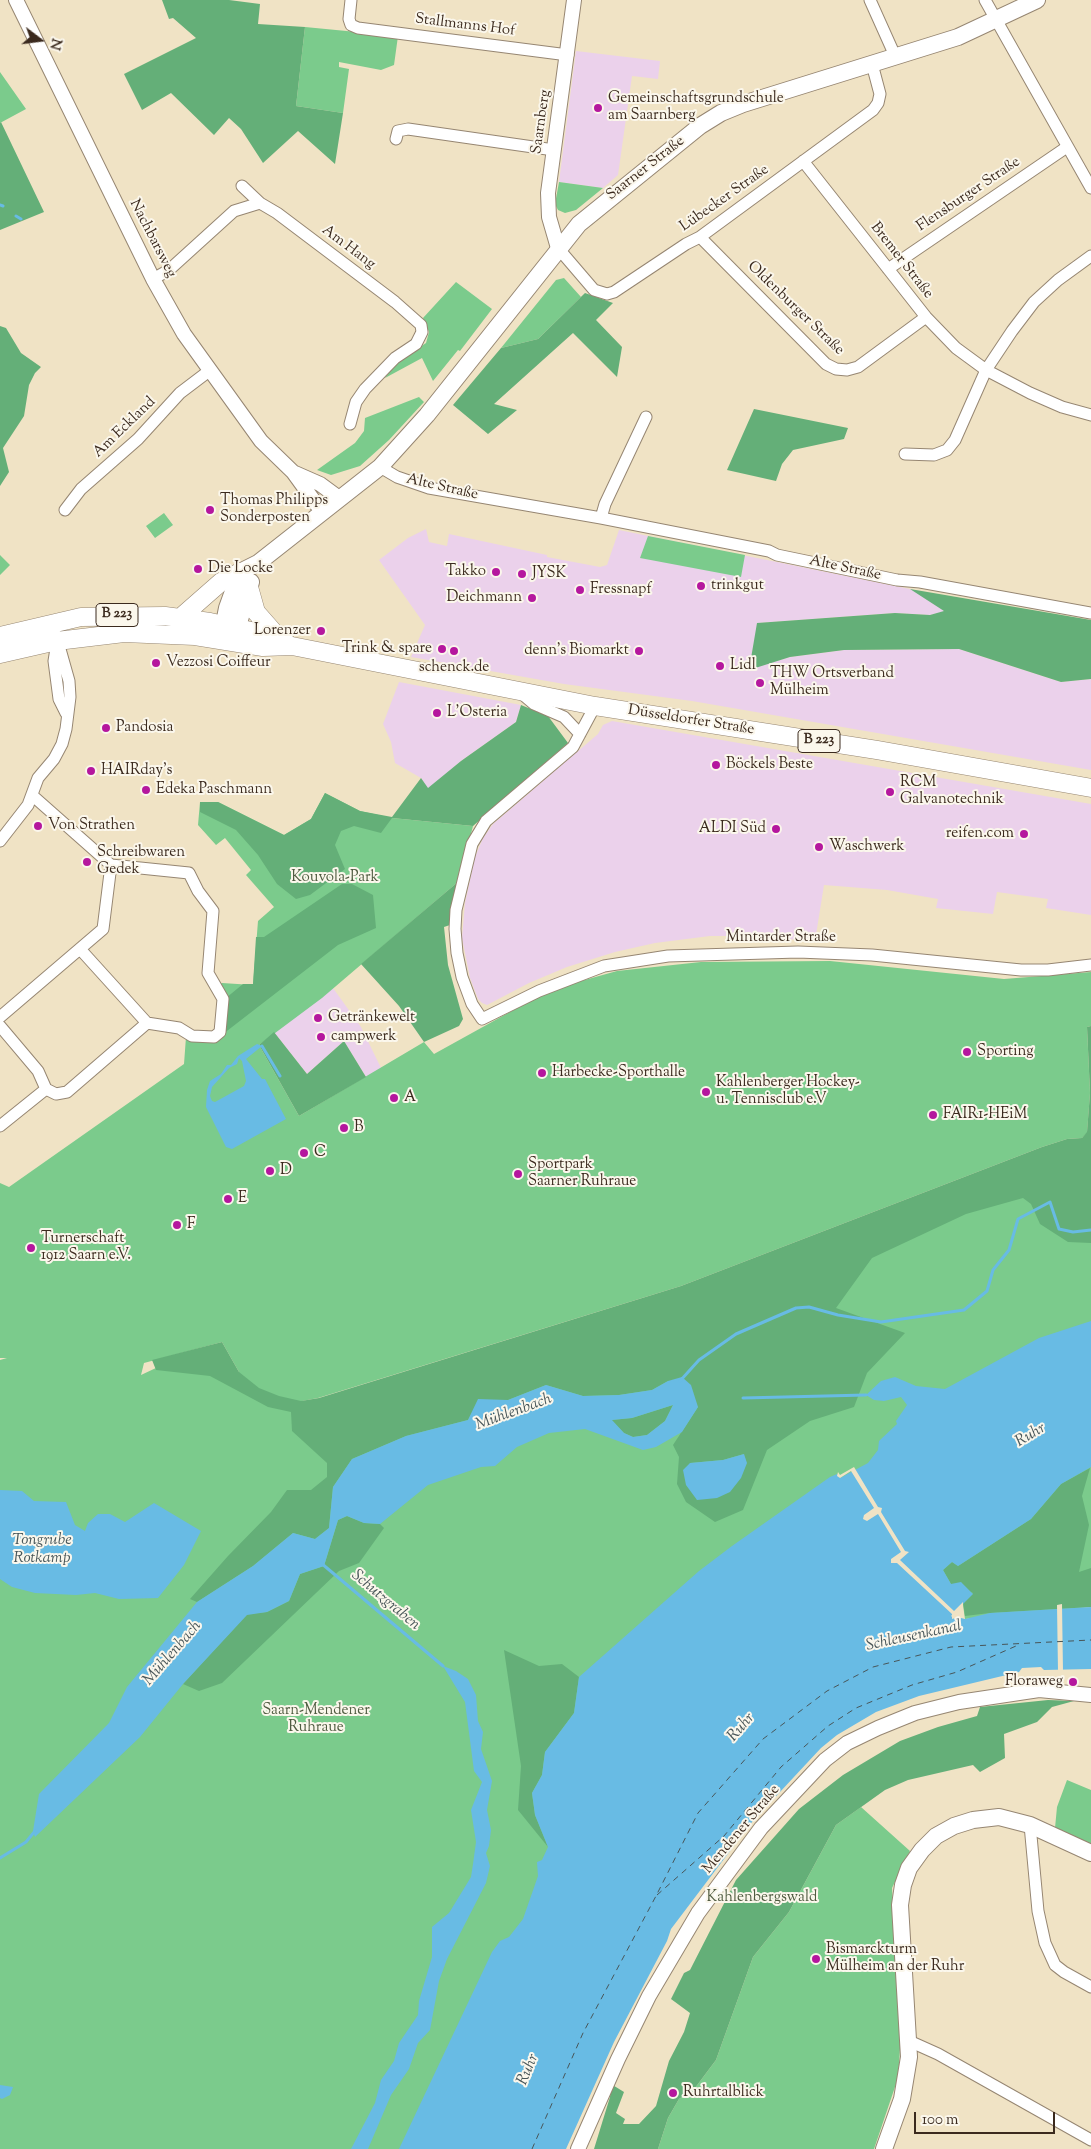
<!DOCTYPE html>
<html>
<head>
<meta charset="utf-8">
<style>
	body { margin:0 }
	#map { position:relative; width:1091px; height:2149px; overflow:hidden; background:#f0e3c5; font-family:"Sorts Mill Goudy",serif }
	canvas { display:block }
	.north { position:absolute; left:15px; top:15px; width:50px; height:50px; -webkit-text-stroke:4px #fbf7ec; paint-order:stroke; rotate:105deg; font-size:14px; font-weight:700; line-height:20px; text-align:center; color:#3b2a1e }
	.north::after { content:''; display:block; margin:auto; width:18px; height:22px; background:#3b2a1e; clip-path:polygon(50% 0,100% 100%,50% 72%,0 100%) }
	.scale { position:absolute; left:914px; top:2112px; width:141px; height:22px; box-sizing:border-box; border:2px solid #3b2a1e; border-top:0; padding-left:6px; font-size:15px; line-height:18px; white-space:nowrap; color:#3b2a1e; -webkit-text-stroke:4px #fbf7ec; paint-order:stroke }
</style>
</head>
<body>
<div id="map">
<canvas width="1091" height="2149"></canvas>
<div class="north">N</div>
<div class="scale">100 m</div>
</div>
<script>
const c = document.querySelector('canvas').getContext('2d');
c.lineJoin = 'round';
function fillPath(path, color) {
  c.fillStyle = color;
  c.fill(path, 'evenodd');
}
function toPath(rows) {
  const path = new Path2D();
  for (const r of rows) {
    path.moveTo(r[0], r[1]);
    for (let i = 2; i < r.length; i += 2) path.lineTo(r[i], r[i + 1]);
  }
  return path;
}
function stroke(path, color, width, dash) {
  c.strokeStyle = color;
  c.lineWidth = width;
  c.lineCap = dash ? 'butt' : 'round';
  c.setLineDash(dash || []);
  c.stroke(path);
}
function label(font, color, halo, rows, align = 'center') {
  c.font = font + ' "Sorts Mill Goudy",serif';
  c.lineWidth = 4;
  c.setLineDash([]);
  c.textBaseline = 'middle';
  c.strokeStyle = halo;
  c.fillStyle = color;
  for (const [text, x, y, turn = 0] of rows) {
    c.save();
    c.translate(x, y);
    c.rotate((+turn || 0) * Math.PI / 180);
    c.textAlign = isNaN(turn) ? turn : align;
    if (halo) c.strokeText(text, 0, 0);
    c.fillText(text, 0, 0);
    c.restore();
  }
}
const built = toPath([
	[576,51,660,61,658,79,632,76,618,175,603,188,559,182],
	[426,529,429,542,447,546,449,534,547,555,547,557,600,567,607,565,619,530,979,603,930,615,895,613,758,623,749,669,790,657,844,650,959,649,1061,682,1091,679,1091,770,692,701,564,684,411,657,425,625,379,560,408,538],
	[399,682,521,705,516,722,461,761,428,789,421,778,395,763,391,742,383,724],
	[612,721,1091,804,1091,915,1046,908,1048,899,997,892,993,914,936,908,938,899,887,890,824,885,815,941,745,936,710,936,655,943,615,952,567,967,529,983,487,1005,482,1003,478,999,470,978,462,938,465,903,475,857,483,838,493,824,598,734,603,725],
	[333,988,361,1027,381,1068,366,1077,344,1041,307,1074,274,1032]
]);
const green = toPath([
	[305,27,398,36,394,65,381,70,339,62,339,67,349,69,343,113,296,106],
	[0,72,26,109,0,123],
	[559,182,603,188,576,210,565,213,558,210,555,204],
	[564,278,581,297,538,339,501,348,556,280],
	[456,282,492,309,460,351,458,350,433,381,422,358,385,378,396,363,426,343,429,332,423,318],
	[419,397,424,402,389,440,360,466,331,475,317,470,355,443,364,431,365,418],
	[164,513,173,525,155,538,146,526],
	[648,536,745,555,741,577,640,558],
	[0,555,10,565,0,575],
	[325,793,360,811,392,818,473,826,459,881,322,998,259,1045,299,1116,424,1042,434,1054,537,997,563,986,617,971,701,962,830,961,1004,979,1091,972,1091,1026,1087,1027,1090,1093,1087,1133,1082,1138,1067,1139,1042,1147,681,1286,318,1398,302,1401,365,1400,1091,1141,1091,1607,965,1619,963,1605,911,1562,470,2149,0,2149,0,1360,7,1358,0,1358,0,1183,9,1187,184,1064,186,1037,192,1041,214,1043,223,1034,218,984,222,983,253,985,258,921,274,907,246,875,251,870,225,838,216,845,198,825,200,802,218,802,284,835,311,819],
	[222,1342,239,1372,190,1352,141,1375,144,1363],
	[1067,1780,1091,1790,1091,1844,1055,1828,1057,1807],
	[861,1807,910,1851,892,1888,901,2032,899,2065,897,2081,874,2149,658,2149,668,2118,679,2099,695,2088,716,2060,753,1957,789,1912,836,1825]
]);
const forest = toPath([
	[162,0,229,0,260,4,258,24,305,27,296,106,343,113,335,164,298,131,263,163,241,129,229,118,214,135,171,93,142,110,124,74,196,38,173,18,169,19],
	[1,122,44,212,0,230,0,123],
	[585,293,613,303,596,320,622,347,617,377,573,333,494,404,517,410,488,434,453,405,501,348,538,339],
	[0,326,6,328,21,353,41,367,35,373,29,385,24,416,3,448,9,472,0,486],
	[754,409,848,428,844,439,793,450,782,464,776,481,727,470],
	[910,589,1091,620,1091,679,1061,682,959,649,844,650,790,657,749,670,757,623,895,613,930,615,944,611],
	[521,705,548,716,568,743,473,826,392,818,381,833,354,826,341,831,335,845,345,869,310,895,296,899,277,884,258,855,236,830,200,812,200,802,218,802,284,835,311,819,325,793,360,811,392,817,421,778,428,788,461,761,516,722],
	[459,881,450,925,444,927,448,965,463,1019,459,1026,424,1042,399,1006,361,964],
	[342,884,352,884,373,895,376,928,338,945,223,1034,226,998,243,984,253,984,256,937,264,937],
	[1091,1026,1091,1243,1068,1242,1040,1224,1031,1204,1023,1198,966,1214,872,1258,836,1308,905,1333,867,1373,854,1407,810,1421,767,1450,743,1510,715,1522,686,1502,677,1484,679,1457,673,1445,698,1407,668,1381,652,1390,619,1395,583,1396,546,1385,508,1400,479,1400,468,1420,406,1436,352,1459,333,1487,329,1528,315,1539,293,1533,253,1566,197,1602,190,1599,228,1556,271,1512,287,1490,311,1490,327,1477,327,1463,292,1431,291,1412,268,1407,210,1376,156,1370,152,1360,222,1342,239,1372,259,1388,279,1396,301,1401,319,1398,681,1286,1042,1147,1067,1139,1082,1138,1087,1132,1090,1093,1087,1027],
	[744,1454,697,1500,690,1463,723,1460],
	[274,1032,307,1074,344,1041,366,1077,299,1116,259,1045],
	[673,1405,665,1421,647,1435,633,1437,624,1433,611,1420,632,1418],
	[1090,1468,1082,1496,1089,1525,1079,1572,1091,1568,1091,1607,990,1613,965,1616,963,1602,973,1593,951,1584,943,1570,952,1562,958,1566,1031,1519,1061,1484],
	[347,1516,364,1523,380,1524,384,1528,359,1563,339,1571,222,1683,199,1691,183,1684,247,1614,267,1612,289,1601,300,1574,324,1566,338,1520],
	[504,1650,539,1666,562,1664,579,1677,574,1713,545,1752,542,1775,532,1793,535,1815,548,1847,518,1810,521,1766],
	[1048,1700,1074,1701,1052,1707,1037,1722,1004,1734,1005,1758,980,1772,973,1765,908,1780,885,1790,836,1825,789,1912,753,1957,716,2060,695,2088,679,2099,668,2118,658,2149,594,2149,610,2097,611,2084,624,2092,616,2113,625,2119,623,2124,639,2124,656,2106,669,2061,684,2032,690,2013,671,1999,684,1973,690,1970,736,1880,799,1809,843,1775,900,1741,938,1727,977,1716,980,1707]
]);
const water = toPath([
	[257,1044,262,1046,246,1059,262,1079,265,1079,286,1119,232,1149,226,1147,206,1107,207,1090,210,1081,221,1074,227,1065,231,1065,238,1056],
	[239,1058,242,1061,246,1081,244,1086,215,1102,212,1101,210,1096,212,1087,229,1068,237,1064],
	[1091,1321,1091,1467,1061,1484,1031,1519,958,1566,952,1562,943,1570,951,1584,961,1582,973,1594,951,1616,955,1619,957,1617,965,1619,990,1613,1091,1607,1091,1669,1044,1670,1041,1667,1022,1668,1019,1672,919,1696,876,1712,837,1735,821,1748,752,1822,671,1929,667,1941,614,2042,566,2149,399,2149,492,1952,500,1941,509,1937,523,1919,538,1876,537,1862,542,1860,548,1847,535,1815,532,1793,542,1775,545,1752,574,1713,579,1677,699,1571,732,1546,830,1477,837,1474,840,1478,868,1463,878,1450,879,1441,897,1424,896,1421,907,1405,901,1397,884,1401,874,1400,866,1395,881,1381,895,1377,916,1386,945,1389,1039,1338],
	[682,1377,691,1385,698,1407,682,1432,656,1447,643,1450,585,1429,549,1433,517,1447,495,1466,481,1467,428,1485,380,1524,364,1523,347,1516,338,1520,324,1566,300,1574,289,1601,267,1612,247,1615,183,1684,140,1737,35,1837,33,1831,39,1794,109,1723,127,1687,197,1602,253,1566,293,1533,315,1539,329,1528,333,1487,352,1459,406,1436,468,1420,478,1399,508,1400,546,1385,583,1396,619,1395,652,1390,668,1381],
	[673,1405,665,1421,647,1435,633,1437,624,1433,612,1420,632,1418],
	[744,1454,747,1463,741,1478,730,1492,717,1498,697,1500,686,1485,683,1470,690,1463,723,1460],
	[0,1490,22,1491,34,1501,66,1502,75,1525,85,1531,88,1523,98,1514,110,1514,125,1522,154,1503,201,1531,184,1565,158,1598,119,1599,95,1593,76,1595,35,1593,12,1587,0,1579],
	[443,1666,456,1671,468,1679,476,1695,478,1721,483,1732,481,1749,492,1781,487,1810,491,1830,489,1846,486,1853,490,1866,486,1883,447,1959,439,1981,430,2030,418,2043,409,2069,391,2095,368,2149,351,2149,375,2103,381,2080,394,2061,399,2043,418,2015,419,2001,432,1957,432,1927,449,1913,471,1877,473,1864,476,1842,471,1810,482,1782,474,1771,465,1702],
	[0,2085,13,2087,10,2095,2,2099,0,2098]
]);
const pier = toPath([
	[854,1467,878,1507,882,1508,881,1512,905,1551,909,1552,900,1560,954,1611,963,1602,963,1605,953,1616,957,1614,961,1616,952,1619,952,1614,897,1563,891,1563,891,1559,901,1552,878,1514,867,1521,863,1519,864,1515,874,1508,851,1471,840,1478,837,1476,838,1472,840,1475],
	[1062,1604,1063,1672,1058,1672,1057,1605]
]);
const stream = toPath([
	[0,205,3,206],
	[16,216,21,219],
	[262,1046,280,1076],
	[680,1381,699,1360,736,1334,796,1308,809,1307,838,1315,881,1322,964,1310,987,1291,993,1270,1009,1250,1018,1219,1050,1202,1059,1229,1073,1232,1091,1230],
	[743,1398,866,1395],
	[321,1563,443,1666],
	[0,1858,26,1842,35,1831]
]);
const ferry = toPath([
	[657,1895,724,1836,781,1767,828,1726,856,1708,912,1685,957,1672,1016,1646],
	[532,2149,583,2033,656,1896,698,1813,763,1739,827,1691,873,1667,951,1647,1091,1640]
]);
const minor = toPath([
	[351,0,349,19,351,25,358,28,568,55],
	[870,0,896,58],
	[985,0,1091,188],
	[396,139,398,131,408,129,554,150],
	[803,161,926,317,956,348,986,370,1030,393,1062,407,1091,415],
	[242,186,260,203,277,213,395,302,421,325,422,332,416,344,395,358,365,389,356,402,350,424],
	[700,237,826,364,836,369,847,370,858,367,926,317],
	[558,248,594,290,607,294,614,292,686,244,700,237,873,110,878,103,880,94,872,64],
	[888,269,1067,147],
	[153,279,169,270,234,211,260,203],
	[905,454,934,455,947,450,955,440,986,370,1012,331,1034,302,1058,280,1091,256],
	[380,467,397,477,429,488,601,518,769,551,777,555,897,580,920,582,1091,613],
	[65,510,81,489,138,439,180,393,209,371],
	[601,518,605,504,646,417],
	[57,642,54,661,59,699,66,713],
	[521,693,534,704,564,717,580,734],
	[595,706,573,747,486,821,472,844,456,910,455,929,457,953,462,977,472,1004,482,1019,539,991,604,966,668,956,798,952,872,955,1021,970,1048,970,1091,965],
	[0,841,28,805,38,778,54,759,62,744,66,729,70,697,69,681,56,635],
	[80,949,147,1023],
	[0,1017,103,929,111,865],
	[0,1026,38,1071,46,1089],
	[0,1126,46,1089,56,1094,67,1092,147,1023,179,1028,192,1036,214,1037,220,1032,223,999,208,973,213,911,198,891,189,873,111,865,33,796],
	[1030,1825,1038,1911,1045,1943,1055,1965,1064,1972,1091,1987],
	[909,2041,938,2054,1091,2140]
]);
const tertiary = toPath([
	[16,0,153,279,184,334,261,441,293,472,322,512],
	[558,248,549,217,548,193,574,0],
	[295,473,320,484,339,498],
	[578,2149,618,2059,649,1996,698,1913,761,1828,825,1760,847,1743,878,1728,915,1713,959,1702,1039,1690,1091,1695]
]);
const secondary = toPath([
	[221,638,227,608,240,572,258,563,380,467,427,415,579,224,700,126,721,113,743,104,958,37,1037,0],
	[234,640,251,582],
	[884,2149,902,2099,909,2057,900,1905,903,1885,909,1868,922,1850,936,1836,954,1826,973,1820,999,1817,1030,1825,1091,1853]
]);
const primary = toPath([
	[249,587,256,612,278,637],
	[180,618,221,582,240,572],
	[0,636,81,617,165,616,210,622,278,637,288,644],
	[0,654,57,641,124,633,195,636,263,647,292,646,595,706,877,750,1091,788]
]);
const markers = [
	[598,108,5,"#b5179e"],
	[210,510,5,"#b5179e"],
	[198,569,5,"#b5179e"],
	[496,572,5,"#b5179e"],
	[522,574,5,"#b5179e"],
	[701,586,5,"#b5179e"],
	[580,590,5,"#b5179e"],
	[532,598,5,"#b5179e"],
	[321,631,5,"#b5179e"],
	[442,649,5,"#b5179e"],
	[454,651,5,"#b5179e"],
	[639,651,5,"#b5179e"],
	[156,663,5,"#b5179e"],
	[720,666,5,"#b5179e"],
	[760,683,5,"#b5179e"],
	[437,713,5,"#b5179e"],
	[106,728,5,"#b5179e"],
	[716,765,5,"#b5179e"],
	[91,771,5,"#b5179e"],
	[146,790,5,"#b5179e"],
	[890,792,5,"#b5179e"],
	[38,826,5,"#b5179e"],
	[776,829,5,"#b5179e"],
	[1024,834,5,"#b5179e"],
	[819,847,5,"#b5179e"],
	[87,862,5,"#b5179e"],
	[318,1018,5,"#b5179e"],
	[321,1037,5,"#b5179e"],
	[967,1052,5,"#b5179e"],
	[542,1073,5,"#b5179e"],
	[706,1092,5,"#b5179e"],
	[394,1098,5,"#b5179e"],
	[933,1115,5,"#b5179e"],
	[344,1128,5,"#b5179e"],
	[304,1153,5,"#b5179e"],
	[270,1171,5,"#b5179e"],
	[518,1174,5,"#b5179e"],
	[228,1199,5,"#b5179e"],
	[177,1225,5,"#b5179e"],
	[31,1248,5,"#b5179e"],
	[1073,1682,5,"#b5179e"],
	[816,1959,5,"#b5179e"],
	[673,2093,5,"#b5179e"]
];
const shields = [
	[117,615,42],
	[819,741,42]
];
const shieldNames = [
	["B 223",117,615],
	["B 223",819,741]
];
const streetNames = [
	["Stallmanns Hof",465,26,7],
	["Saarnberg",542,122,-82],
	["Saarner Straße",646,169,-38],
	["Flensburger Straße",969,195,-34],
	["Lübecker Straße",725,199,-35],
	["Nachbarsweg",152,239,63],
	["Am Hang",348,248,37],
	["Bremer Straße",901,261,52],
	["Oldenburger Straße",795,309,44],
	["Am Eckland",125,428,-44],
	["Alte Straße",442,488,13],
	["Alte Straße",845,569,12],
	["Düsseldorfer Straße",691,721,9],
	["Mintarder Straße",781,938],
	["Mendener Straße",742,1830,-50]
];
const poiNames = [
	["Gemeinschaftsgrundschule",608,99],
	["am Saarnberg",608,116],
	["Thomas Philipps",220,501],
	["Sonderposten",220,518],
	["Die Locke",208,569],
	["Takko",486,572,"right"],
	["JYSK",532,574],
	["trinkgut",711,586],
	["Fressnapf",590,590],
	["Deichmann",522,598,"right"],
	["Lorenzer",311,631,"right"],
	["Trink & spare",432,649,"right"],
	["denn's Biomarkt",629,651,"right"],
	["Vezzosi Coiffeur",166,663],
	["Lidl",730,666],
	["schenck.de",454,668,"center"],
	["THW Ortsverband",770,674],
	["Mülheim",770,691],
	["L'Osteria",447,713],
	["Pandosia",116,728],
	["Böckels Beste",726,765],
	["HAIRday's",101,771],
	["RCM",900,783],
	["Galvanotechnik",900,800],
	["Edeka Paschmann",156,790],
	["Von Strathen",48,826],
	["ALDI Süd",766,829,"right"],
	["reifen.com",1014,834,"right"],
	["Waschwerk",829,847],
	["Schreibwaren",97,853],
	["Gedek",97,870],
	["Getränkewelt",328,1018],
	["campwerk",331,1037],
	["Sporting",977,1052],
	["Harbecke-Sporthalle",552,1073],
	["Kahlenberger Hockey-",716,1083],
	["u. Tennisclub e.V",716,1100],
	["A",404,1098],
	["FAIR1-HEiM",943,1115],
	["B",354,1128],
	["C",314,1153],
	["Sportpark",528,1165],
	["Saarner Ruhraue",528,1182],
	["D",280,1171],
	["E",238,1199],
	["F",187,1225],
	["Turnerschaft",41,1239],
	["1912 Saarn e.V.",41,1256],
	["Floraweg",1063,1682,"right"],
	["Bismarckturm",826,1950],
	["Mülheim an der Ruhr",826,1967],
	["Ruhrtalblick",683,2093]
];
const parkNames = [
	["Kouvola-Park",335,878],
	["Saarn-Mendener",316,1711],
	["Ruhraue",316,1728],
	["Kahlenbergswald",762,1898]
];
const waterNames = [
	["Mühlenbach",514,1413,-20],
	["Ruhr",1031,1436,-31],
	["Tongrube",42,1541],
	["Rotkamp",42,1559],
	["Schutzgraben",385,1601,40],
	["Schleusenkanal",914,1637,-12],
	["Mühlenbach",173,1654,-49],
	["Ruhr",742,1728,-49],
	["Ruhr",529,2070,-67]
];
fillPath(built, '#ebd1eb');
fillPath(green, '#7bcb8c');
fillPath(forest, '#64af78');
fillPath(water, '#68bbe4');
fillPath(pier, '#f0e3c5');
stroke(stream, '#68bbe4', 3);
stroke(ferry, '#485659', 1, [6, 5]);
stroke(minor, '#968672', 13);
stroke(tertiary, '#968672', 16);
stroke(secondary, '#968672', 18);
stroke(primary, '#968672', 19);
stroke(minor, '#fff', 11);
stroke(tertiary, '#fff', 14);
stroke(secondary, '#fff', 16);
stroke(primary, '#fff', 18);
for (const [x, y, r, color] of markers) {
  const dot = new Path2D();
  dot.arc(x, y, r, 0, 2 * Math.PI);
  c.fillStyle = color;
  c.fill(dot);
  stroke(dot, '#fbf7ec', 2);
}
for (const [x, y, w] of shields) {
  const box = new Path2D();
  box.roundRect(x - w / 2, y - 11.5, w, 23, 4);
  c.fillStyle = '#fbf7ec';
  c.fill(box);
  stroke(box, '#3b2a1e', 1);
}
label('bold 14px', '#3b2a1e', null, shieldNames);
label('15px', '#3b2a1e', '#fbf7ec', streetNames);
label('15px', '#3b2a1e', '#fbf7ec', poiNames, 'left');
label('15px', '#4e5a3f', '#fbf7ec', parkNames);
label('italic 16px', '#485659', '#fbf7ec', waterNames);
</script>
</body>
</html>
